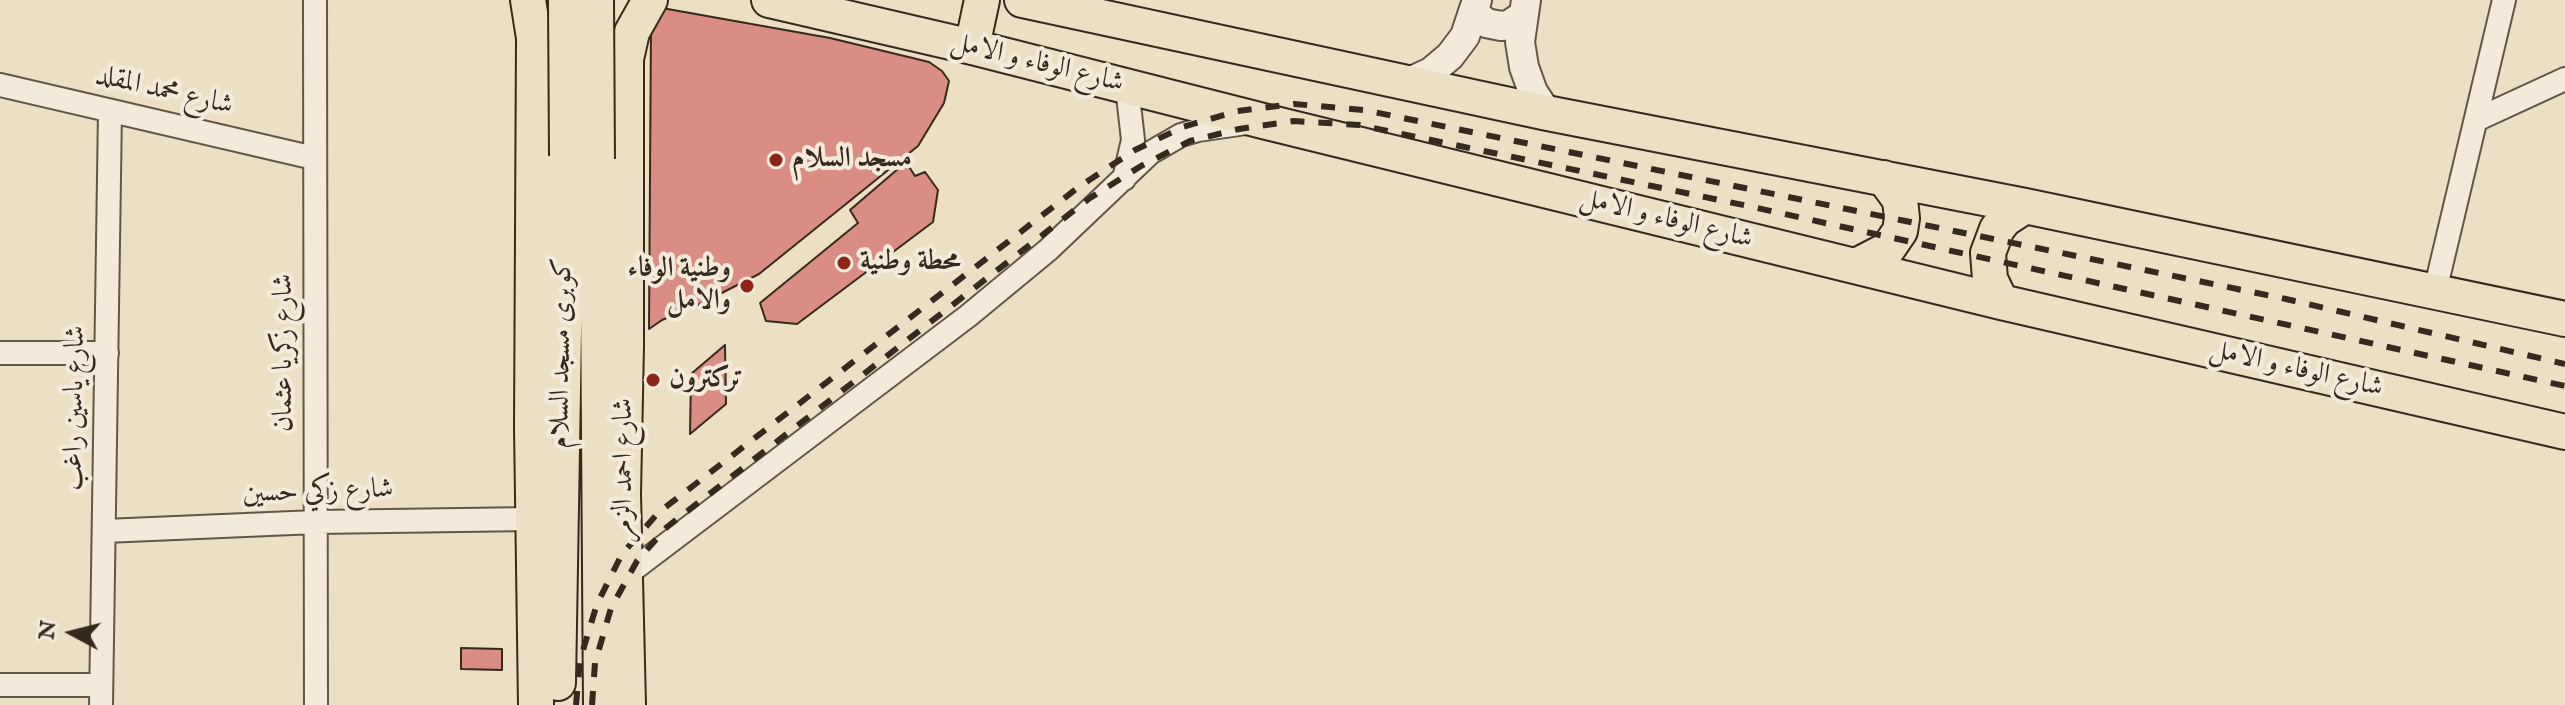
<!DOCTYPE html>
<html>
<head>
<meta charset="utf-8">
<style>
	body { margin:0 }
	#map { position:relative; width:2565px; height:705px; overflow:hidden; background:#ecdfc4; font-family:"IM FELL English",serif }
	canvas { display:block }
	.north { position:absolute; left:32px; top:593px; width:80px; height:80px; -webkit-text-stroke:6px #f3ead9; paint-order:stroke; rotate:277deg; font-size:22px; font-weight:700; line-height:32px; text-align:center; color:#36291d }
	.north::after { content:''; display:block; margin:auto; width:28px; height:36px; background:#36291d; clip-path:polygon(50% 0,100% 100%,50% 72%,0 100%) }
</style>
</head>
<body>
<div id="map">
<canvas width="2565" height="705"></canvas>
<div class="north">N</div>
</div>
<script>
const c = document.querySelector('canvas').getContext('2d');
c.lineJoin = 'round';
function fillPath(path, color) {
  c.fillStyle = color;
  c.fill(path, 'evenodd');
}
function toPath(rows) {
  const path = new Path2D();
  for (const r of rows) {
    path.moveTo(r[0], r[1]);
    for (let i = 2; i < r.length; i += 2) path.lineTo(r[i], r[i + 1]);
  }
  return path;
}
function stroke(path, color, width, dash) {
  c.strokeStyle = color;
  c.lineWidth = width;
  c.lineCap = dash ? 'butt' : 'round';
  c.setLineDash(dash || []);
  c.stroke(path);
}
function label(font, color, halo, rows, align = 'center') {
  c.font = font + ' "IM FELL English",Amiri,serif';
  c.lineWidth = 8;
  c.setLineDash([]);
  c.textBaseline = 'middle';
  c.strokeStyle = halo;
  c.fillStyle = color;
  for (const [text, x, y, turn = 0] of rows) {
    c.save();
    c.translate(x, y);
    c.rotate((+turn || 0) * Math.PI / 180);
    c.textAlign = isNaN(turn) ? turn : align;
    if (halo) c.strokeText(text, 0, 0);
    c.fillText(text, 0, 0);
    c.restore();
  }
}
const building = toPath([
	[662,8,830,38,929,62,942,71,949,81,944,103,918,146,759,274,702,303,662,320,649,329,651,24,662,8],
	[906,162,915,176,925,172,938,190,933,222,797,324,766,321,760,303,858,223,850,210,906,162],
	[725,345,726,404,690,434,691,374,725,345],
	[461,648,502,649,502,670,461,669,461,648]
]);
const minor = toPath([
	[315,0,316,705],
	[0,85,314,158],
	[2476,120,2565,79],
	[1124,179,1133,140,1127,87],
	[2435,291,2504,0],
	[0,353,107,353],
	[105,531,316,522,533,519],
	[626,575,968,316,1048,250,1150,153,1181,135,1198,130,1246,123],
	[0,685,101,685],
	[101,705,110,111]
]);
const tertiary = toPath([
	[1526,0,1520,42,1524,67,1533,92,1547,113],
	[1474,12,1486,23,1501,26,1509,25,1522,16],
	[1407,83,1431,72,1450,56,1465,36,1477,0]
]);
const primary = toPath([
	[528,0,534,38,532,427,536,705],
	[769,0,972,47,1263,121,2001,302,2565,432],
	[1022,0,1547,113,2025,206,2565,319],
	[972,47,982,0],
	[597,159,601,705],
	[1856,266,1887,250,1900,231,1902,218,1900,200,1884,178],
	[2001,302,1990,279,1988,253,1997,229,2005,219,2025,206],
	[558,683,567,156],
	[628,705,623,494,626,345,626,59,632,32,650,0]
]);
const rail = toPath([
	[576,705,580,660,597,604,622,554,658,513,1080,186,1135,150,1183,127,1237,111,1294,104,1364,110,2286,299,2565,364],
	[592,705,595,663,611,608,637,561,667,527,1090,198,1141,166,1190,141,1239,129,1294,121,1359,125,1748,206,2565,386]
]);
const primaryBridge = toPath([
	[566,0,567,156],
	[596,0,597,159]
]);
const markers = [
	[776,160,8,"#8f2418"],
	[844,263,8,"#8f2418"],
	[747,286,8,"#8f2418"],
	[653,380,8,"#8f2418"]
];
const streetNames = [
	["شارع الوفاء و الامل",1037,64,14],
	["شارع محمد المقلد",164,92,13],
	["شارع الوفاء و الامل",1666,220,14],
	["شارع زكريا عثمان",285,353,-90],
	["كوبرى مسجد السلام",563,353,-89],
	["شارع الوفاء و الامل",2296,370,13],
	["شارع ياسين راغب",76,408,-89],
	["شارع احمد الزمر",625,470,-90],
	["شارع زكي حسين",318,493,-2]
];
const poiNames = [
	["مسجد السلام",792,160],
	["محطة وطنية",860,263],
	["وطنية الوفاء",731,270,"right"],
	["والامل",731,302,"right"],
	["تركترون",669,380]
];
fillPath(building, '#da8e83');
stroke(building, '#36291d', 2);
stroke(minor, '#645647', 26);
stroke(tertiary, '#645647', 32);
stroke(primary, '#36291d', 38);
stroke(minor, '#f3ead9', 22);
stroke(tertiary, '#f3ead9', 28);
stroke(primary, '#ecdfc4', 34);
stroke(rail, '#36291d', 6, [14, 14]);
stroke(primaryBridge, '#36291d', 38, []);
stroke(primaryBridge, '#ecdfc4', 34);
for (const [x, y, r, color] of markers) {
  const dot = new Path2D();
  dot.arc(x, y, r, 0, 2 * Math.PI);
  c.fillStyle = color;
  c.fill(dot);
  stroke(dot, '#f3ead9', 3);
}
label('28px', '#36291d', '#f3ead9', streetNames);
label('bold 28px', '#36291d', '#f3ead9', poiNames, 'left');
</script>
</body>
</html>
